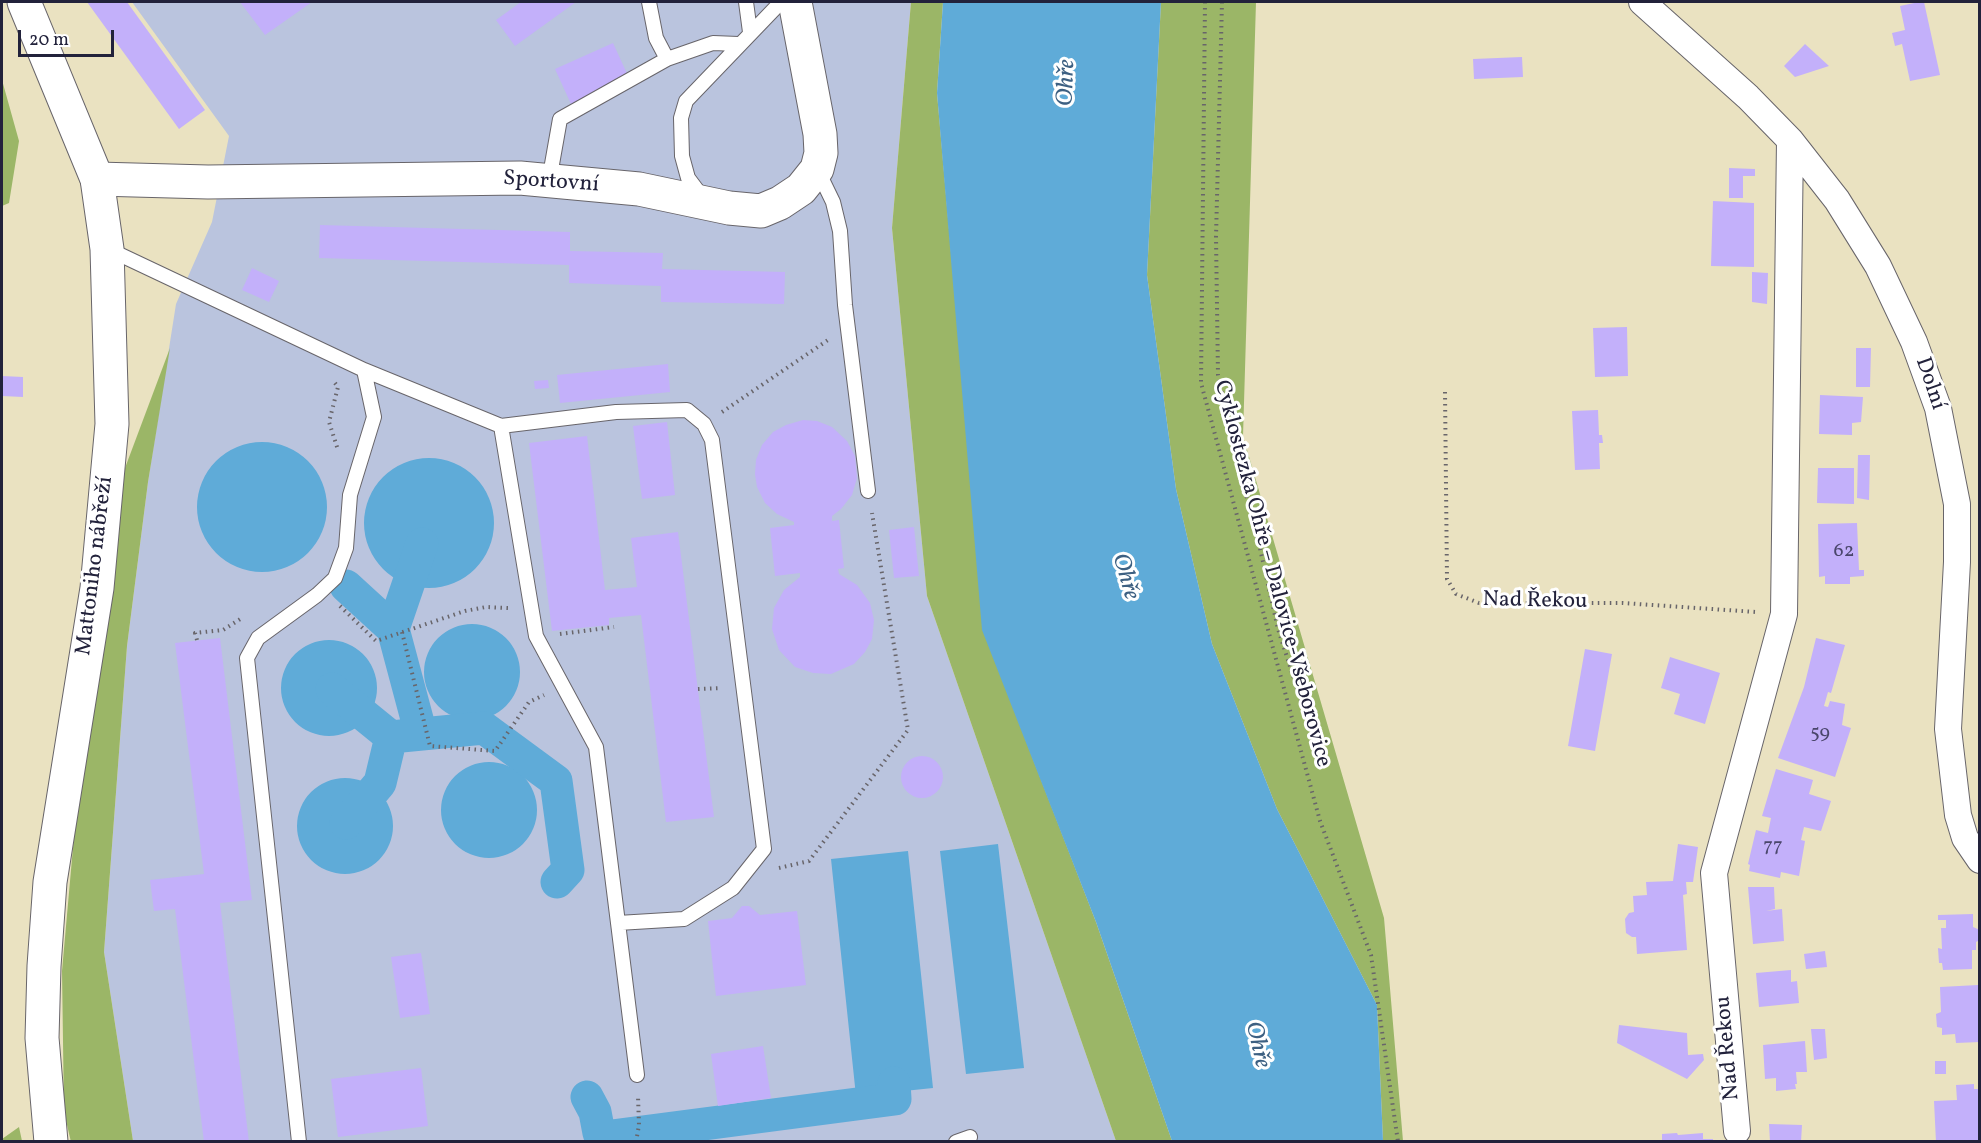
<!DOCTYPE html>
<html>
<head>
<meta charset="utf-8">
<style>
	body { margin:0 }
	#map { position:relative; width:1981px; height:1143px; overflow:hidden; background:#eae2c1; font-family:Vollkorn,serif }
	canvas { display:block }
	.frame { position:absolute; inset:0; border:3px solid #22223b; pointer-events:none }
	.scale { position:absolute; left:18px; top:30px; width:96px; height:27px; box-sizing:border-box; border:3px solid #22223b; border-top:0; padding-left:8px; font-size:18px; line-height:21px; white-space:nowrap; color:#22223b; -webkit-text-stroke:4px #fff; paint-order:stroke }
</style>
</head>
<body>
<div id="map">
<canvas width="1981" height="1143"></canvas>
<div class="frame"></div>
<div class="scale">20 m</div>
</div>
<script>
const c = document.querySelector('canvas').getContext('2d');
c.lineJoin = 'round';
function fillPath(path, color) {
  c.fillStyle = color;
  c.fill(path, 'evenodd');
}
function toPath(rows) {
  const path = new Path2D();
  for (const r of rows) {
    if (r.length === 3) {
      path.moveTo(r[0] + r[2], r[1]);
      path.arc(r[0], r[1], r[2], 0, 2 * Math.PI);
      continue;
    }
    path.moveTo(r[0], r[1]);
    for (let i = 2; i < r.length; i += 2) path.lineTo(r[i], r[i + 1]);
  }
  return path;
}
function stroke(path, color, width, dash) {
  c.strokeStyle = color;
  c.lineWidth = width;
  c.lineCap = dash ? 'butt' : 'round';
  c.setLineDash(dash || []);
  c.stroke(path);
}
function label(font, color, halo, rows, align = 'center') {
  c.font = font + ' Vollkorn,serif';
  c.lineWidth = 6;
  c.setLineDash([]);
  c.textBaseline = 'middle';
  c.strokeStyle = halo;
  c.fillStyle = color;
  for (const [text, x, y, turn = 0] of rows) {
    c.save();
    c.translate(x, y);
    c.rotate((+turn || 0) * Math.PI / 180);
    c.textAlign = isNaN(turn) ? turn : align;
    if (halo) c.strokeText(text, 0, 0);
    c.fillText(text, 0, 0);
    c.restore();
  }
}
const industrial = toPath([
	[132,2,911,2,892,228,927,596,1116,1141,133,1141,104,952,127,646,148,482,176,304,212,222,229,136]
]);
const forest = toPath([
	[911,2,943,2,937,93,964,400,989,645,1096,922,1172,1141,1116,1141,927,596,892,228],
	[1161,2,1256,2,1243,436,1384,918,1403,1141,1383,1141,1377,1005,1277,809,1212,644,1176,489,1147,275],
	[2,80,19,141,9,203,2,206],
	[170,348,148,482,127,646,104,952,133,1141,71,1142,64,1112,62,971,75,825,105,628,125,468],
	[19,1127,22,1141,2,1141,2,1139]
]);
const water = toPath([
	[943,2,1161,2,1147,275,1176,489,1212,644,1277,809,1377,1005,1383,1141,1172,1141,1096,922,982,630,937,93],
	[262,507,65],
	[429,523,65],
	[472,672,48],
	[329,688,48],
	[489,810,48],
	[345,826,48],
	[998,844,1024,1068,966,1074,940,851],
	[908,851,933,1088,856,1096,831,859]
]);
const canal = toPath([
	[346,586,393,629],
	[332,689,391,737],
	[421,734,393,629,422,544],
	[346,823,380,783,391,737,484,728,556,781,568,870,557,882],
	[587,1097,595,1112,599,1133,604,1137,895,1099,894,1083]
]);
const building = toPath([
	[87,2,127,2,205,110,179,129],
	[240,2,312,2,265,35],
	[521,2,576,2,515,46,496,20],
	[1919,2,1924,2,1940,75,1910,81,1902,44,1895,46,1892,33,1905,30,1900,6],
	[613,43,629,78,571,104,555,69],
	[1805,44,1829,66,1795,77,1784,66],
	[1522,57,1523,77,1474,79,1473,59],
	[1729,168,1755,169,1755,176,1743,176,1743,198,1729,198],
	[1713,201,1754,203,1754,267,1711,266],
	[320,225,570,232,570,251,663,253,662,269,785,272,784,304,661,302,661,286,569,283,569,265,319,258],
	[252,268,279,281,269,302,242,290],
	[1752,272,1768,273,1767,304,1752,302],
	[1627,327,1628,376,1595,377,1593,328],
	[1856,348,1871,348,1870,387,1856,387],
	[668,364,670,392,560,403,557,375],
	[2,376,23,377,23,397,2,396],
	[548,380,549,388,535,389,534,381],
	[1820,395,1863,397,1861,422,1852,423,1852,435,1819,434],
	[1598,410,1599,435,1602,435,1603,443,1599,443,1600,469,1575,470,1572,411],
	[803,420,817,421,832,427,847,441,855,456,857,478,852,495,841,509,832,516,832,521,839,520,844,568,838,569,839,574,857,585,870,603,874,620,872,639,865,652,854,664,831,674,813,673,795,667,779,650,772,629,774,608,784,590,800,577,800,573,775,576,770,528,794,525,794,522,777,514,765,503,757,487,755,474,756,460,762,445,773,432,786,425],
	[667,422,675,495,642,499,633,426],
	[587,436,605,590,637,587,631,538,678,532,714,817,666,822,641,615,609,618,609,625,552,631,529,443],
	[1858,455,1870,455,1869,500,1857,498],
	[1818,468,1854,468,1854,504,1817,503],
	[1857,523,1859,570,1864,570,1864,576,1850,577,1850,584,1825,584,1825,576,1819,577,1818,524],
	[914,527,919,576,894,578,889,530],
	[220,638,252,900,220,903,249,1142,204,1142,175,909,154,911,150,880,204,874,175,643],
	[1816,638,1845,645,1831,693,1828,692,1824,706,1828,707,1830,701,1845,704,1842,725,1851,728,1835,777,1778,758,1804,687],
	[1585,649,1612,654,1595,751,1568,746],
	[1670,657,1720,673,1705,724,1674,714,1680,694,1661,688],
	[922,777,21],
	[1776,769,1813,780,1809,794,1831,801,1821,831,1804,827,1801,840,1805,841,1799,876,1781,872,1780,878,1749,871,1750,865,1748,864,1756,830,1768,833,1771,818,1762,816],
	[1678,844,1698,847,1693,882,1686,882,1687,894,1683,895,1687,950,1637,954,1636,937,1632,937,1626,933,1625,919,1629,913,1634,912,1633,896,1647,895,1646,882,1673,881],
	[1748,887,1774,887,1775,909,1766,911,1782,909,1784,941,1753,944],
	[742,906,749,906,760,915,797,911,806,985,716,996,708,921,732,918],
	[1973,914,1973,927,1980,930,1980,940,1976,942,1976,950,1972,950,1972,969,1943,970,1942,963,1939,963,1938,948,1942,949,1941,928,1946,928,1946,920,1938,920,1938,915],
	[1825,951,1827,967,1806,969,1804,954],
	[421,953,430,1014,400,1018,391,957],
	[1791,970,1791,982,1797,981,1799,1003,1759,1007,1756,973],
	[1978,985,1980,1042,1956,1043,1955,1034,1942,1035,1942,1028,1937,1027,1936,1014,1941,1012,1940,987],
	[1619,1025,1687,1033,1688,1055,1703,1054,1704,1060,1687,1079,1617,1043],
	[1811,1029,1825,1029,1827,1058,1814,1060],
	[1805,1041,1807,1072,1796,1072,1797,1084,1795,1084,1796,1089,1776,1091,1776,1078,1765,1079,1763,1045],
	[763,1046,771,1098,718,1106,711,1054],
	[1935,1061,1946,1061,1946,1074,1935,1074],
	[421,1068,428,1126,338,1137,331,1079],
	[1974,1084,1974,1089,1980,1089,1980,1142,1936,1142,1934,1101,1957,1100,1956,1085],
	[1769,1124,1802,1125,1801,1142,1770,1142],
	[1677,1133,1678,1135,1703,1133,1703,1139,1713,1139,1713,1142,1662,1142,1662,1134]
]);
const path = toPath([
	[1205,2,1201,383,1320,821,1371,955,1398,1142],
	[1222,2,1216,237,1218,375,1242,485,1251,508,1278,629,1316,747],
	[335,383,338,387,329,422,338,450],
	[1445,392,1447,579,1456,594,1479,603,1623,603,1756,612],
	[722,412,828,340],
	[340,606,376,641,465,611,486,607,508,608],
	[402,632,430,746,495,751,529,702,544,695],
	[560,634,614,627],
	[197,640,195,633,223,630,242,618],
	[698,689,722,688],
	[779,868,809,861,908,730,872,513],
	[636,1142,639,1125,638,1096]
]);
const service = toPath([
	[649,2,656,38,667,59],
	[746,2,750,32],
	[818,171,833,202,840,231,845,305,868,491],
	[549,181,560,119,667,59,713,43,738,44],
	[703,198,688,178,682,156,681,118,686,101,781,2],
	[108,249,364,370,374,417,350,495,346,548,335,578,317,595,258,638,247,658,299,1142],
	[364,370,501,426,536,636,596,747,637,1075],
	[501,426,616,412,687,410,704,424,712,440,764,849,733,888,684,919,618,923],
	[956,1142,970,1137]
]);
const minor = toPath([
	[1642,2,1748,97,1790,140,1837,200,1878,266,1914,342,1938,408,1957,504,1957,562,1948,729,1958,815,1965,838,1980,860],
	[1737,1131,1714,873,1784,614,1790,140]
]);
const tertiary = toPath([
	[97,179,208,182,520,178,639,189,729,208,761,211,780,203,801,189,817,169,821,153,820,134,795,2]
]);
const secondary = toPath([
	[24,2,97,179,107,249,112,424,97,588,50,882,44,966,42,1038,51,1142]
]);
const numberNames = [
	["62",1844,552],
	["59",1820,734],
	["77",1773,847]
];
const streetNames = [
	["Sportovní",551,183,4],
	["Dolní",1929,384,71],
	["Mattoniho nábřeží",96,566,-83],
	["Cyklostezka Ohře – Dalovice-Všeborovice",1271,574,75],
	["Nad Řekou",1535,602,1],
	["Nad Řekou",1729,1048,-95]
];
const waterNames = [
	["Ohře",1068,83,-88],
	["Ohře",1124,577,74],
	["Ohře",1256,1045,77]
];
fillPath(industrial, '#bac4de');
fillPath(forest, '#9bb667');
fillPath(water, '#5fabd8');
stroke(canal, '#5fabd8', 33);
fillPath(building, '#c3b0fa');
stroke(service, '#68656a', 16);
stroke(minor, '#68656a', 28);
stroke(tertiary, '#68656a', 35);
stroke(secondary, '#68656a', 35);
stroke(path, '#68656a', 4, [1.5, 4.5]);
stroke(service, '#fff', 14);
stroke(minor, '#fff', 26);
stroke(tertiary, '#fff', 33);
stroke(secondary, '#fff', 33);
label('20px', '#4a466b', null, numberNames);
label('22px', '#22223b', '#fff', streetNames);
label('italic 24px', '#3d6082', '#fff', waterNames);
</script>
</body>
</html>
